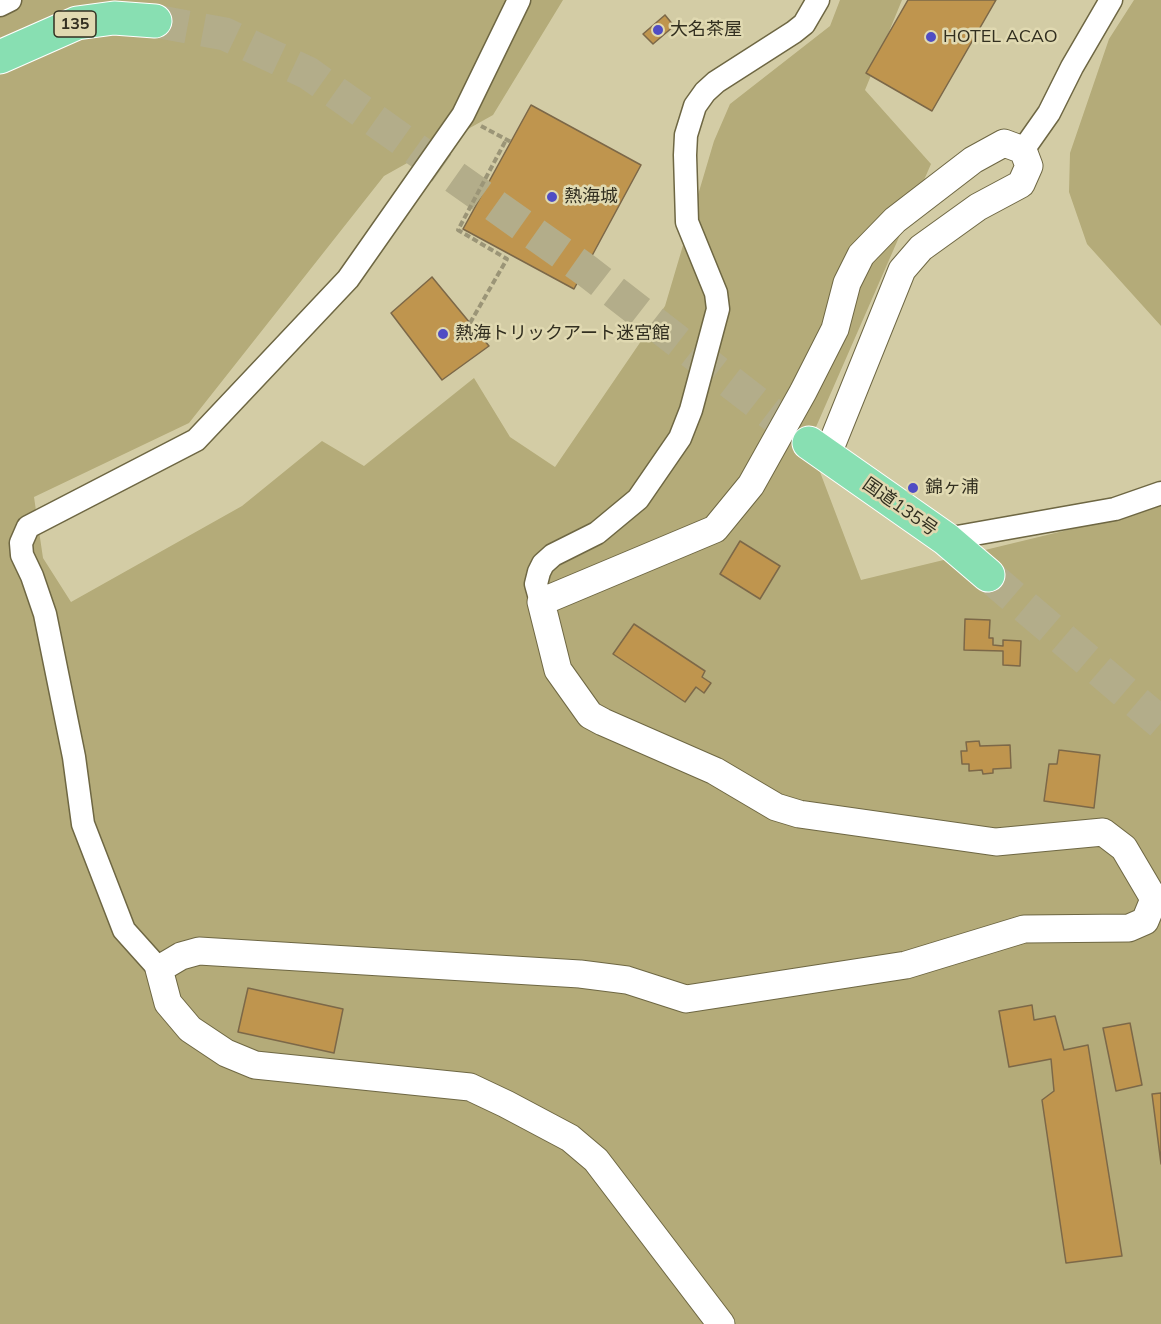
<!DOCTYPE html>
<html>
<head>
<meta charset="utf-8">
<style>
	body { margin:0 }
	canvas { display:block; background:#d3cca5 }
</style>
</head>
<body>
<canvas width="1161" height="1324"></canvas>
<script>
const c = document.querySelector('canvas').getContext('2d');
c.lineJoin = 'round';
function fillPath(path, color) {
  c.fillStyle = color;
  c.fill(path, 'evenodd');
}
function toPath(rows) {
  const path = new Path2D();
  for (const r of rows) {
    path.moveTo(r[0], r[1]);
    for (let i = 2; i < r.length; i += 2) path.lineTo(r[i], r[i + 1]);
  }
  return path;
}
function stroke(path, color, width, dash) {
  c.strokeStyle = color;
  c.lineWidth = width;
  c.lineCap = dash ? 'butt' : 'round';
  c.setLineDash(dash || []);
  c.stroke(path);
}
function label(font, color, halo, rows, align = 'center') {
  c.font = font + ' Mulish,"Noto Sans JP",sans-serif';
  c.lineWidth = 5;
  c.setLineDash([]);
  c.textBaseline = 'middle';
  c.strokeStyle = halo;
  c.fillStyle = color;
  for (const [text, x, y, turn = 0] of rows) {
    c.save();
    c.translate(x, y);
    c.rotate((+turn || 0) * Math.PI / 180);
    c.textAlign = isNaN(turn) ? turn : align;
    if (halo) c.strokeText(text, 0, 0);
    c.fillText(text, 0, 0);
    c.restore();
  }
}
const green = toPath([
	[0,0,563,0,493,115,384,176,189,423,34,497,43,558,71,602,242,506,322,441,364,466,474,378,510,437,555,467,665,306,714,141,730,104,830,26,840,0,902,0,865,90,931,164,809,443,861,580,1113,519,1161,497,1161,1324,0,1324],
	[1134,0,1161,0,1161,326,1087,244,1069,192,1070,153,1109,39]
]);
const building = toPath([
	[908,0,996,0,932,111,866,73,908,0],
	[665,15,674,26,653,44,643,34,665,15],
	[531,105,641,165,574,289,463,229,531,105],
	[432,277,489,346,442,380,391,313,432,277],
	[740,541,780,566,760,599,720,574,740,541],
	[965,619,990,620,989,638,993,638,993,645,1003,646,1003,640,1021,641,1020,666,1003,665,1003,651,964,650,965,619],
	[634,624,705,671,702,677,711,683,704,693,696,687,685,702,613,654,634,624],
	[979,741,980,746,1010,745,1011,768,993,769,993,773,983,774,982,770,969,771,969,764,962,764,961,751,967,751,966,742,979,741],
	[1059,750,1100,755,1094,808,1044,801,1049,764,1057,764,1059,750],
	[248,988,343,1009,334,1053,238,1032,248,988],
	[1032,1005,1034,1020,1055,1016,1064,1050,1088,1045,1122,1256,1066,1263,1042,1100,1054,1091,1051,1059,1009,1067,999,1011,1032,1005],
	[1130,1023,1142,1085,1116,1091,1103,1028,1130,1023],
	[1161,1093,1161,1164,1152,1094,1161,1093]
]);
const trunkTunnel = toPath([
	[155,21,225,34,308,73,587,271,809,443],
	[988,575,1161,723]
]);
const path = toPath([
	[481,126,511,142],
	[470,323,507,259,458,230,506,140]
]);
const minor = toPath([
	[0,5,10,0],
	[1023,150,1049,113,1072,67,1111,0],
	[946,539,1115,509,1161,493],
	[541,602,536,584,539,572,543,564,553,555,597,533,638,499,680,438,691,410,718,309,716,293,687,222,685,155,686,135,695,106,705,92,716,82,794,32,804,24,818,0],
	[159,969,124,930,83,824,74,757,45,614,32,576,22,555,21,543,28,527,196,440,348,279,463,115,519,0]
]);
const tertiary = toPath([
	[721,1324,596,1160,570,1138,506,1104,470,1087,255,1065,226,1053,190,1029,168,1003,159,969,181,956,199,951,580,974,627,980,686,999,906,965,1024,929,1129,928,1145,921,1154,899,1124,848,1103,832,996,842,799,814,776,807,715,771,603,722,590,715,558,670,541,602,715,529,751,485,803,392,835,329,847,283,861,255,895,220,973,160,1004,143,1023,150,1029,166,1021,184,978,207,921,248,902,270,827,456]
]);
const trunk = toPath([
	[0,57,77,23,114,18,155,21],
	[809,443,946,539,988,575]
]);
const markers = [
	[658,30,6,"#504dc4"],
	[931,37,6,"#504dc4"],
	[552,197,6,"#504dc4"],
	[443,334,6,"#504dc4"],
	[913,488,6,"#504dc4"]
];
const shields = [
	[75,24,42]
];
const shieldNames = [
	["135",75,24]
];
const poiNames = [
	["大名茶屋",670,30],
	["HOTEL ACAO",943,37],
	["熱海城",564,197],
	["熱海トリックアート迷宮館",455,334],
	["錦ヶ浦",925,488]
];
const streetNames = [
	["国道135号",900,507,35]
];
fillPath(green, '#b4ab79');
fillPath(building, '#bf954e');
stroke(building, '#7c6848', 1.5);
stroke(trunkTunnel, '#b3ad8a', 33, [33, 16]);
stroke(minor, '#6e6743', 25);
stroke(tertiary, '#6e6743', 29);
stroke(trunk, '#fff', 35);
stroke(path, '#9b9577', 4, [6, 3]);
stroke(minor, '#fff', 22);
stroke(tertiary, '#fff', 27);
stroke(trunk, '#88dfb2', 33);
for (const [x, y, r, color] of markers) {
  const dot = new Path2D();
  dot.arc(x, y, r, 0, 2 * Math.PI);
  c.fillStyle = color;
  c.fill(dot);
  stroke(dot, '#e0d9b1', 2);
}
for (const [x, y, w] of shields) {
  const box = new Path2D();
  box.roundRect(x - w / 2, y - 13, w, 26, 4.5);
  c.fillStyle = '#e0d9b1';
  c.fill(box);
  stroke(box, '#322f20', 1.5);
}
label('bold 16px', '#322f20', null, shieldNames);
label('18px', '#322f20', '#e0d9b1', poiNames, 'left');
label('18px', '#322f20', '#e0d9b1', streetNames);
</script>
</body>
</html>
